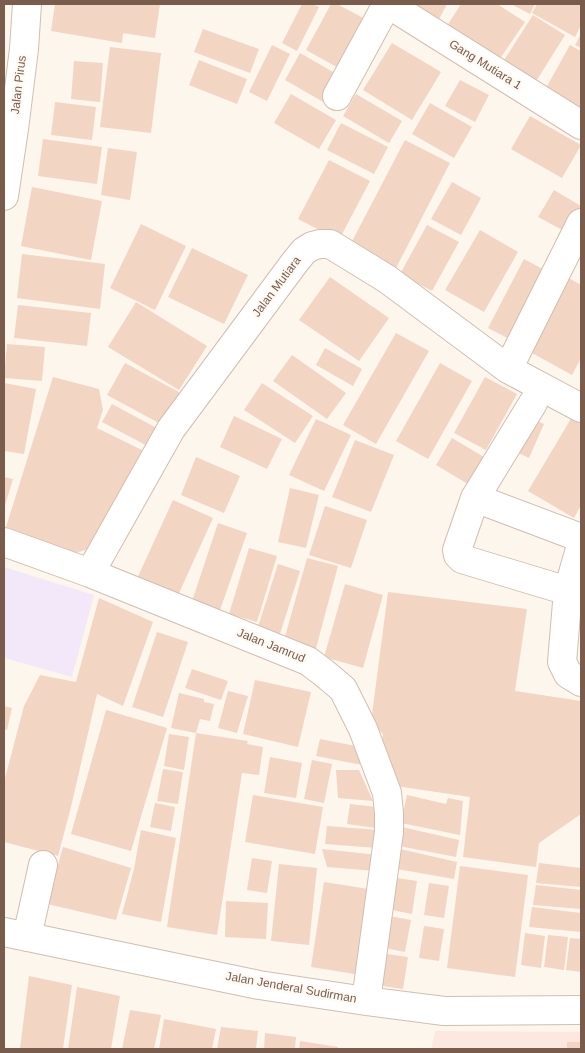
<!DOCTYPE html>
<html>
<head>
<meta charset="utf-8">
<style>
	body { margin:0 }
	#map { position:relative; width:585px; height:1053px; overflow:hidden; background:#fdf6ec; font-family:Arial,sans-serif }
	canvas { display:block }
	.frame { position:absolute; inset:0; border:5px solid #7a5c4d; pointer-events:none }
</style>
</head>
<body>
<div id="map">
<canvas width="585" height="1053"></canvas>
<div class="frame"></div>
</div>
<script>
const c = document.querySelector('canvas').getContext('2d');
c.lineJoin = 'round';
function fillPath(path, color) {
  c.fillStyle = color;
  c.fill(path, 'evenodd');
}
function toPath(rows) {
  const path = new Path2D();
  for (const r of rows) {
    path.moveTo(r[0], r[1]);
    for (let i = 2; i < r.length; i += 2) path.lineTo(r[i], r[i + 1]);
  }
  return path;
}
function stroke(path, color, width, dash) {
  c.strokeStyle = color;
  c.lineWidth = width;
  c.lineCap = dash ? 'butt' : 'round';
  c.setLineDash(dash || []);
  c.stroke(path);
}
function label(font, color, halo, rows, align = 'center') {
  c.font = font + ' Arial,sans-serif';
  c.lineWidth = 5;
  c.setLineDash([]);
  c.textBaseline = 'middle';
  c.strokeStyle = halo;
  c.fillStyle = color;
  for (const [text, x, y, turn = 0] of rows) {
    c.save();
    c.translate(x, y);
    c.rotate((+turn || 0) * Math.PI / 180);
    c.textAlign = isNaN(turn) ? turn : align;
    if (halo) c.strokeText(text, 0, 0);
    c.fillText(text, 0, 0);
    c.restore();
  }
}
const commercial = toPath([
	[435,1031,581,1032,581,1049,431,1049]
]);
const education = toPath([
	[4,567,94,595,72,677,4,658]
]);
const building = toPath([
	[55,4,160,4,155,38,123,33,122,43,51,31],
	[302,4,312,4,319,7,297,51,282,43],
	[331,4,337,4,369,21,342,70,306,50],
	[397,4,447,4,435,27],
	[461,4,497,4,525,22,497,63,445,29],
	[511,4,535,4,530,14],
	[537,4,581,4,581,25,575,37,532,13],
	[533,15,565,35,532,88,499,68],
	[203,29,259,49,250,73,194,52],
	[581,34,581,48,575,45],
	[392,43,441,72,412,120,363,90],
	[272,45,290,54,267,101,249,92],
	[570,45,581,51,581,119,541,97],
	[110,47,161,53,151,133,100,127],
	[300,53,340,76,325,103,285,80],
	[199,60,247,79,237,104,189,85],
	[74,61,103,63,100,102,71,99],
	[460,80,489,95,475,122,445,106],
	[291,94,336,120,319,149,274,123],
	[356,94,402,121,389,143,343,116],
	[55,102,96,107,92,140,51,135],
	[430,103,472,127,454,158,412,134],
	[530,116,581,145,562,178,511,149],
	[341,123,388,147,374,174,327,150],
	[43,139,102,147,97,184,38,176],
	[405,140,450,163,394,272,348,249],
	[108,148,137,152,130,200,101,195],
	[329,160,370,181,339,240,298,219],
	[452,182,481,198,461,235,431,219],
	[32,187,102,201,91,260,21,246],
	[554,190,581,206,581,215,570,234,538,217],
	[141,224,186,246,155,310,110,288],
	[427,225,459,242,432,291,400,274],
	[480,230,518,252,484,312,445,290],
	[192,248,248,275,224,324,168,297],
	[22,254,105,264,100,309,17,298],
	[524,259,550,273,515,342,488,328],
	[565,276,581,285,581,358,572,375,523,348],
	[330,277,389,318,359,361,299,320],
	[136,302,207,346,179,390,108,347],
	[18,305,91,313,87,346,14,338],
	[396,333,429,351,376,444,343,425],
	[7,344,45,347,42,381,4,378],
	[325,348,362,369,353,386,316,365],
	[292,355,346,393,327,419,273,381],
	[125,363,188,397,170,429,107,395],
	[440,363,472,381,428,459,396,441],
	[53,377,99,389,103,410,97,428,148,453,103,544,76,553,6,527],
	[485,377,517,394,486,450,454,433],
	[4,383,36,389,24,454,4,451],
	[262,383,313,416,295,443,244,410],
	[112,404,166,433,157,451,102,422],
	[234,416,282,439,267,469,220,447],
	[526,416,544,424,529,458,510,449],
	[572,417,581,422,581,505,574,518,528,491],
	[316,419,351,435,324,491,289,475],
	[452,438,484,457,468,484,436,465],
	[355,440,394,455,371,512,332,497],
	[196,457,240,476,224,513,181,495],
	[4,477,13,479,4,509],
	[290,488,319,495,306,548,278,542],
	[173,500,213,518,175,602,135,583],
	[325,506,367,520,351,568,309,555],
	[218,523,247,533,220,610,192,601],
	[249,548,277,556,257,622,229,614],
	[307,558,338,566,315,652,283,644],
	[278,564,300,571,278,640,256,633],
	[345,584,383,595,363,668,324,657],
	[388,592,527,609,515,691,581,701,581,814,539,843,536,867,463,857,470,797,389,785,392,766,380,755,383,734,371,722],
	[99,598,153,622,123,706,97,694,71,807,58,856,4,842,4,782,24,706,40,675,76,682],
	[157,632,188,642,163,717,132,707],
	[192,669,228,681,221,700,185,688],
	[255,680,311,692,298,747,243,734],
	[228,691,248,696,237,733,218,728],
	[179,693,204,699,204,702,214,704,210,721,200,719,196,733,171,728],
	[4,706,12,708,7,730,4,729],
	[106,710,167,728,131,851,71,834],
	[196,733,248,741,247,744,263,747,259,775,242,773,217,935,167,927],
	[169,734,189,737,184,770,164,766],
	[320,739,366,748,362,765,316,756],
	[270,757,302,763,296,798,264,793],
	[312,760,332,764,324,803,304,799],
	[163,769,183,772,178,804,157,801],
	[336,770,359,770,373,801,338,798],
	[253,795,323,807,315,854,245,842],
	[407,795,446,804,448,798,463,801,460,835,401,823],
	[155,803,175,807,171,831,150,827],
	[350,804,385,808,382,829,347,824],
	[327,826,379,830,377,848,325,844],
	[402,827,459,840,456,857,399,846],
	[141,830,176,838,161,922,122,914,134,869],
	[63,847,131,868,116,920,47,904],
	[322,849,378,855,376,871,327,867],
	[400,849,457,862,454,879,397,869],
	[252,858,272,861,267,893,247,890],
	[539,863,581,868,581,887,536,883],
	[279,864,317,868,309,945,271,941],
	[460,866,528,875,515,977,447,968],
	[397,878,417,881,412,914,392,910],
	[324,882,375,890,361,975,311,967],
	[429,883,449,886,444,918,424,915],
	[536,885,581,890,581,909,533,905],
	[226,901,268,903,266,939,225,937],
	[532,907,581,913,581,932,529,927],
	[390,916,411,920,405,952,385,948],
	[424,926,444,929,439,961,419,958],
	[525,933,545,936,541,968,521,965],
	[548,935,568,937,564,970,544,967],
	[570,938,581,939,581,972,566,970],
	[387,954,408,957,403,989,382,986],
	[29,976,72,985,63,1049,20,1049],
	[77,987,120,996,111,1049,68,1049],
	[130,1010,161,1015,154,1049,122,1049],
	[164,1019,216,1029,212,1049,159,1049],
	[221,1027,258,1031,256,1049,217,1049],
	[265,1033,296,1037,295,1049,264,1049],
	[300,1041,338,1047,337,1049,299,1049],
	[567,1042,581,1042,581,1049,567,1049]
]);
const minor = toPath([
	[388,4,581,125],
	[337,96,387,4],
	[4,196,14,129,24,49,27,4],
	[508,369,581,223],
	[533,403,475,498,457,550,458,555,462,559,568,591],
	[475,498,581,538],
	[4,542,90,573,308,661,324,673,343,689,363,729,387,793,389,813,389,832,366,1001],
	[581,545,568,591,562,662,568,674,581,682],
	[90,573,171,429,295,262,304,251,312,246,320,244,330,244,387,279,508,369,581,408],
	[4,932,259,985,366,1001,444,1011,581,1010],
	[27,937,43,865]
]);
const streetNames = [
	["Gang Mutiara 1",485,65,32],
	["Jalan Pirus",19,85,-83],
	["Jalan Mutiara",277,287,-53],
	["Jalan Jamrud",271,646,22],
	["Jalan Jenderal Sudirman",291,988,10]
];
fillPath(commercial, '#fde8e0');
fillPath(education, '#f3e8fa');
fillPath(building, '#f3d5c3');
stroke(minor, '#d1beb0', 30);
stroke(minor, '#fff', 28);
label('12px', '#7a5c4d', '#fffaf3', streetNames);
</script>
</body>
</html>
